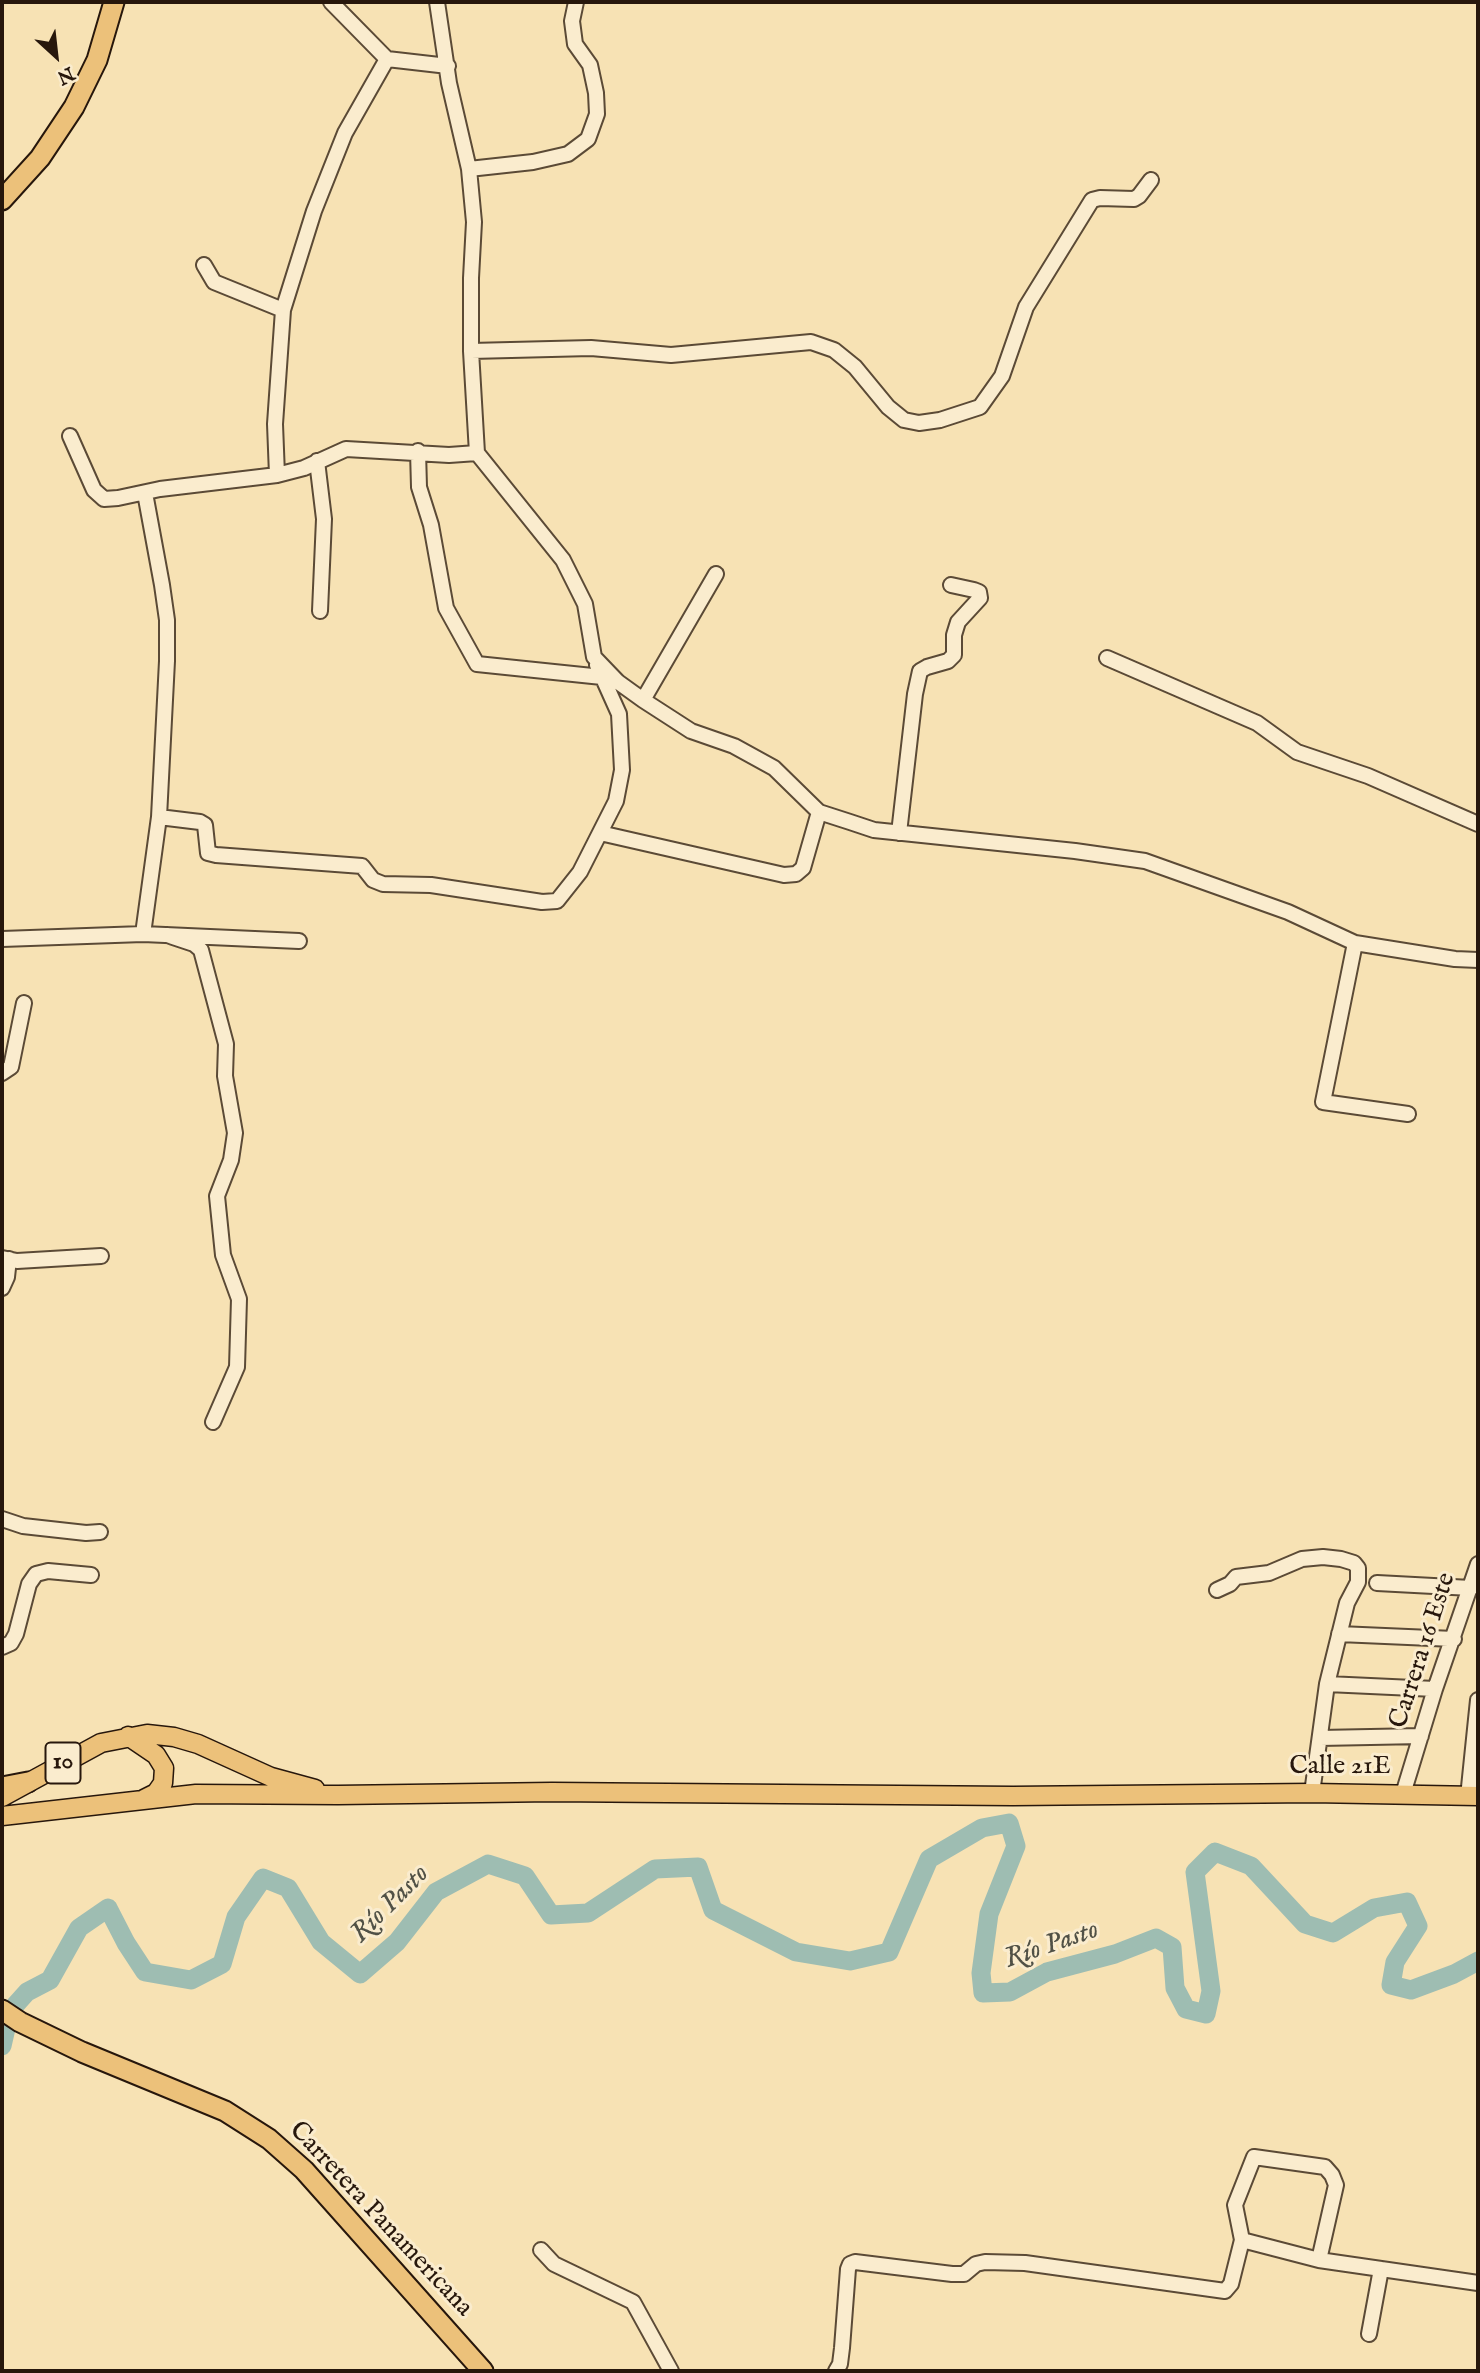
<!DOCTYPE html>
<html>
<head>
<meta charset="utf-8">
<style>
	body { margin:0 }
	#map { position:relative; width:1480px; height:2373px; overflow:hidden; background:#f7e2b4; font-family:"IM FELL English",serif }
	canvas { display:block }
	.frame { position:absolute; inset:0; border:4px solid #27170c; pointer-events:none }
	.north { position:absolute; left:21px; top:21px; width:70px; height:70px; -webkit-text-stroke:5px #faecce; paint-order:stroke; rotate:153deg; font-size:19px; font-weight:700; line-height:28px; text-align:center; color:#27170c }
	.north::after { content:''; display:block; margin:auto; width:24px; height:32px; background:#27170c; clip-path:polygon(50% 0,100% 100%,50% 72%,0 100%) }
</style>
</head>
<body>
<div id="map">
<canvas width="1480" height="2373"></canvas>
<div class="frame"></div>
<div class="north">N</div>
</div>
<script>
const c = document.querySelector('canvas').getContext('2d');
c.lineJoin = 'round';
function toPath(rows) {
  const path = new Path2D();
  for (const r of rows) {
    path.moveTo(r[0], r[1]);
    for (let i = 2; i < r.length; i += 2) path.lineTo(r[i], r[i + 1]);
  }
  return path;
}
function stroke(path, color, width, dash) {
  c.strokeStyle = color;
  c.lineWidth = width;
  c.lineCap = dash ? 'butt' : 'round';
  c.setLineDash(dash || []);
  c.stroke(path);
}
function label(font, color, halo, rows, align = 'center') {
  c.font = font + ' "IM FELL English",serif';
  c.lineWidth = 6;
  c.setLineDash([]);
  c.textBaseline = 'middle';
  c.strokeStyle = halo;
  c.fillStyle = color;
  for (const [text, x, y, turn = 0] of rows) {
    c.save();
    c.translate(x, y);
    c.rotate((+turn || 0) * Math.PI / 180);
    c.textAlign = isNaN(turn) ? turn : align;
    if (halo) c.strokeText(text, 0, 0);
    c.fillText(text, 0, 0);
    c.restore();
  }
}
const river = toPath([
	[2,2046,10,2011,27,1992,50,1980,79,1928,108,1908,126,1943,145,1972,191,1980,222,1964,236,1917,263,1878,288,1888,321,1942,360,1974,397,1942,436,1892,488,1864,525,1876,551,1915,588,1913,655,1869,698,1867,713,1910,796,1952,850,1961,889,1952,929,1859,982,1828,1009,1823,1016,1846,989,1914,981,1973,983,1993,1010,1992,1047,1972,1115,1954,1156,1938,1172,1947,1175,1988,1186,2009,1206,2014,1211,1991,1195,1872,1215,1852,1251,1866,1305,1924,1333,1933,1374,1908,1407,1902,1418,1926,1395,1962,1391,1985,1411,1990,1454,1974,1478,1961]
]);
const minor = toPath([
	[331,2,387,59,448,66],
	[437,2,449,83,469,169,474,222,471,278,471,351,477,453,563,560,585,604,594,657,618,682,643,700,691,731,734,746,774,768,819,812,850,822,874,830,1075,851,1145,861,1288,912,1355,943,1455,959,1478,960],
	[469,169,533,162,568,154,588,139,597,114,596,93,590,65,575,44,572,21,576,2],
	[204,265,214,282,283,310],
	[471,351,591,348,671,355,811,342,834,350,855,367,888,407,904,420,919,423,940,420,980,407,1002,376,1026,307,1092,200,1100,198,1134,199,1139,196,1151,180],
	[70,436,94,490,104,499,118,498,160,489,277,475,304,468,346,449,449,455,477,453],
	[418,451,419,487,431,525,446,608,477,664,602,677],
	[317,461,324,519,320,611],
	[277,475,275,424,283,310,314,211,345,133,387,59],
	[1107,658,1257,723,1297,752,1368,776,1478,824],
	[643,700,716,574],
	[159,817,200,822,205,825,208,853,216,855,362,866,373,880,383,884,431,885,542,902,557,901,580,872,616,801,622,770,619,714,597,665],
	[600,833,784,875,796,874,803,868,819,812],
	[899,833,915,694,920,671,927,667,948,661,954,655,954,635,958,622,980,598,979,592,974,590,951,585],
	[143,934,159,817,167,661,167,620,162,585,145,493],
	[167,935,194,944,201,950,226,1044,225,1076,235,1133,231,1160,217,1196,223,1255,239,1299,237,1367,213,1422],
	[2,939,143,934,299,941],
	[1355,943,1323,1102,1408,1114],
	[2,1073,11,1067,24,1003],
	[2,1258,17,1261,101,1256],
	[2,1288,7,1277,9,1259],
	[2,1519,23,1526,86,1533,100,1532],
	[1377,1583,1471,1588],
	[1217,1590,1230,1584,1236,1577,1269,1573,1302,1559,1323,1557,1341,1559,1354,1563,1358,1568,1358,1582,1347,1603,1327,1684,1312,1793],
	[1339,1634,1454,1639],
	[2,1647,11,1643,16,1634,29,1584,36,1574,48,1571,91,1575],
	[1327,1684,1435,1689],
	[1320,1738,1421,1736],
	[1403,1794,1435,1689,1478,1564],
	[1468,1797,1478,1700],
	[1242,2240,1319,2260,1478,2283],
	[541,2250,554,2264,633,2302,671,2371],
	[1369,2334,1381,2269],
	[836,2371,840,2364,842,2348,848,2269,850,2264,855,2262,952,2274,964,2274,976,2264,985,2262,1025,2263,1225,2291,1231,2284,1242,2240,1235,2205,1254,2157,1325,2167,1332,2175,1336,2185,1319,2260]
]);
const major = toPath([
	[128,1736,156,1755,164,1768,163,1783,156,1793,144,1799],
	[2,1797,101,1743,147,1734,174,1737,198,1744,271,1777,315,1789],
	[2,1816,196,1794,338,1795,552,1792,1013,1796,1312,1793,1478,1796]
]);
const highway = toPath([
	[2,200,40,158,74,107,97,60,114,2],
	[2,1787,28,1782],
	[2,2010,20,2022,82,2052,225,2111,269,2139,304,2170,483,2371]
]);
const shields = [
	[63,1763,35]
];
const shieldNames = [
	["10",63,1763]
];
const streetNames = [
	["Carrera 16 Este",1424,1651,-72],
	["Calle 21E",1340,1768],
	["Carretera Panamericana",380,2220,47]
];
const waterNames = [
	["Río Pasto",391,1905,-45],
	["Río Pasto",1052,1946,-19]
];
stroke(river, '#9ebdb2', 19);
stroke(minor, '#5b4a36', 18);
stroke(major, '#27170c', 21);
stroke(highway, '#27170c', 23);
stroke(minor, '#faecce', 14);
stroke(major, '#ecc17a', 18);
stroke(highway, '#ecc17a', 19);
for (const [x, y, w] of shields) {
  const box = new Path2D();
  box.roundRect(x - w / 2, y - 20.5, w, 41, 5);
  c.fillStyle = '#faecce';
  c.fill(box);
  stroke(box, '#27170c', 2);
}
label('bold 24px', '#27170c', null, shieldNames);
label('26px', '#27170c', '#faecce', streetNames);
label('italic 28px', '#515146', '#faecce', waterNames);
</script>
</body>
</html>
